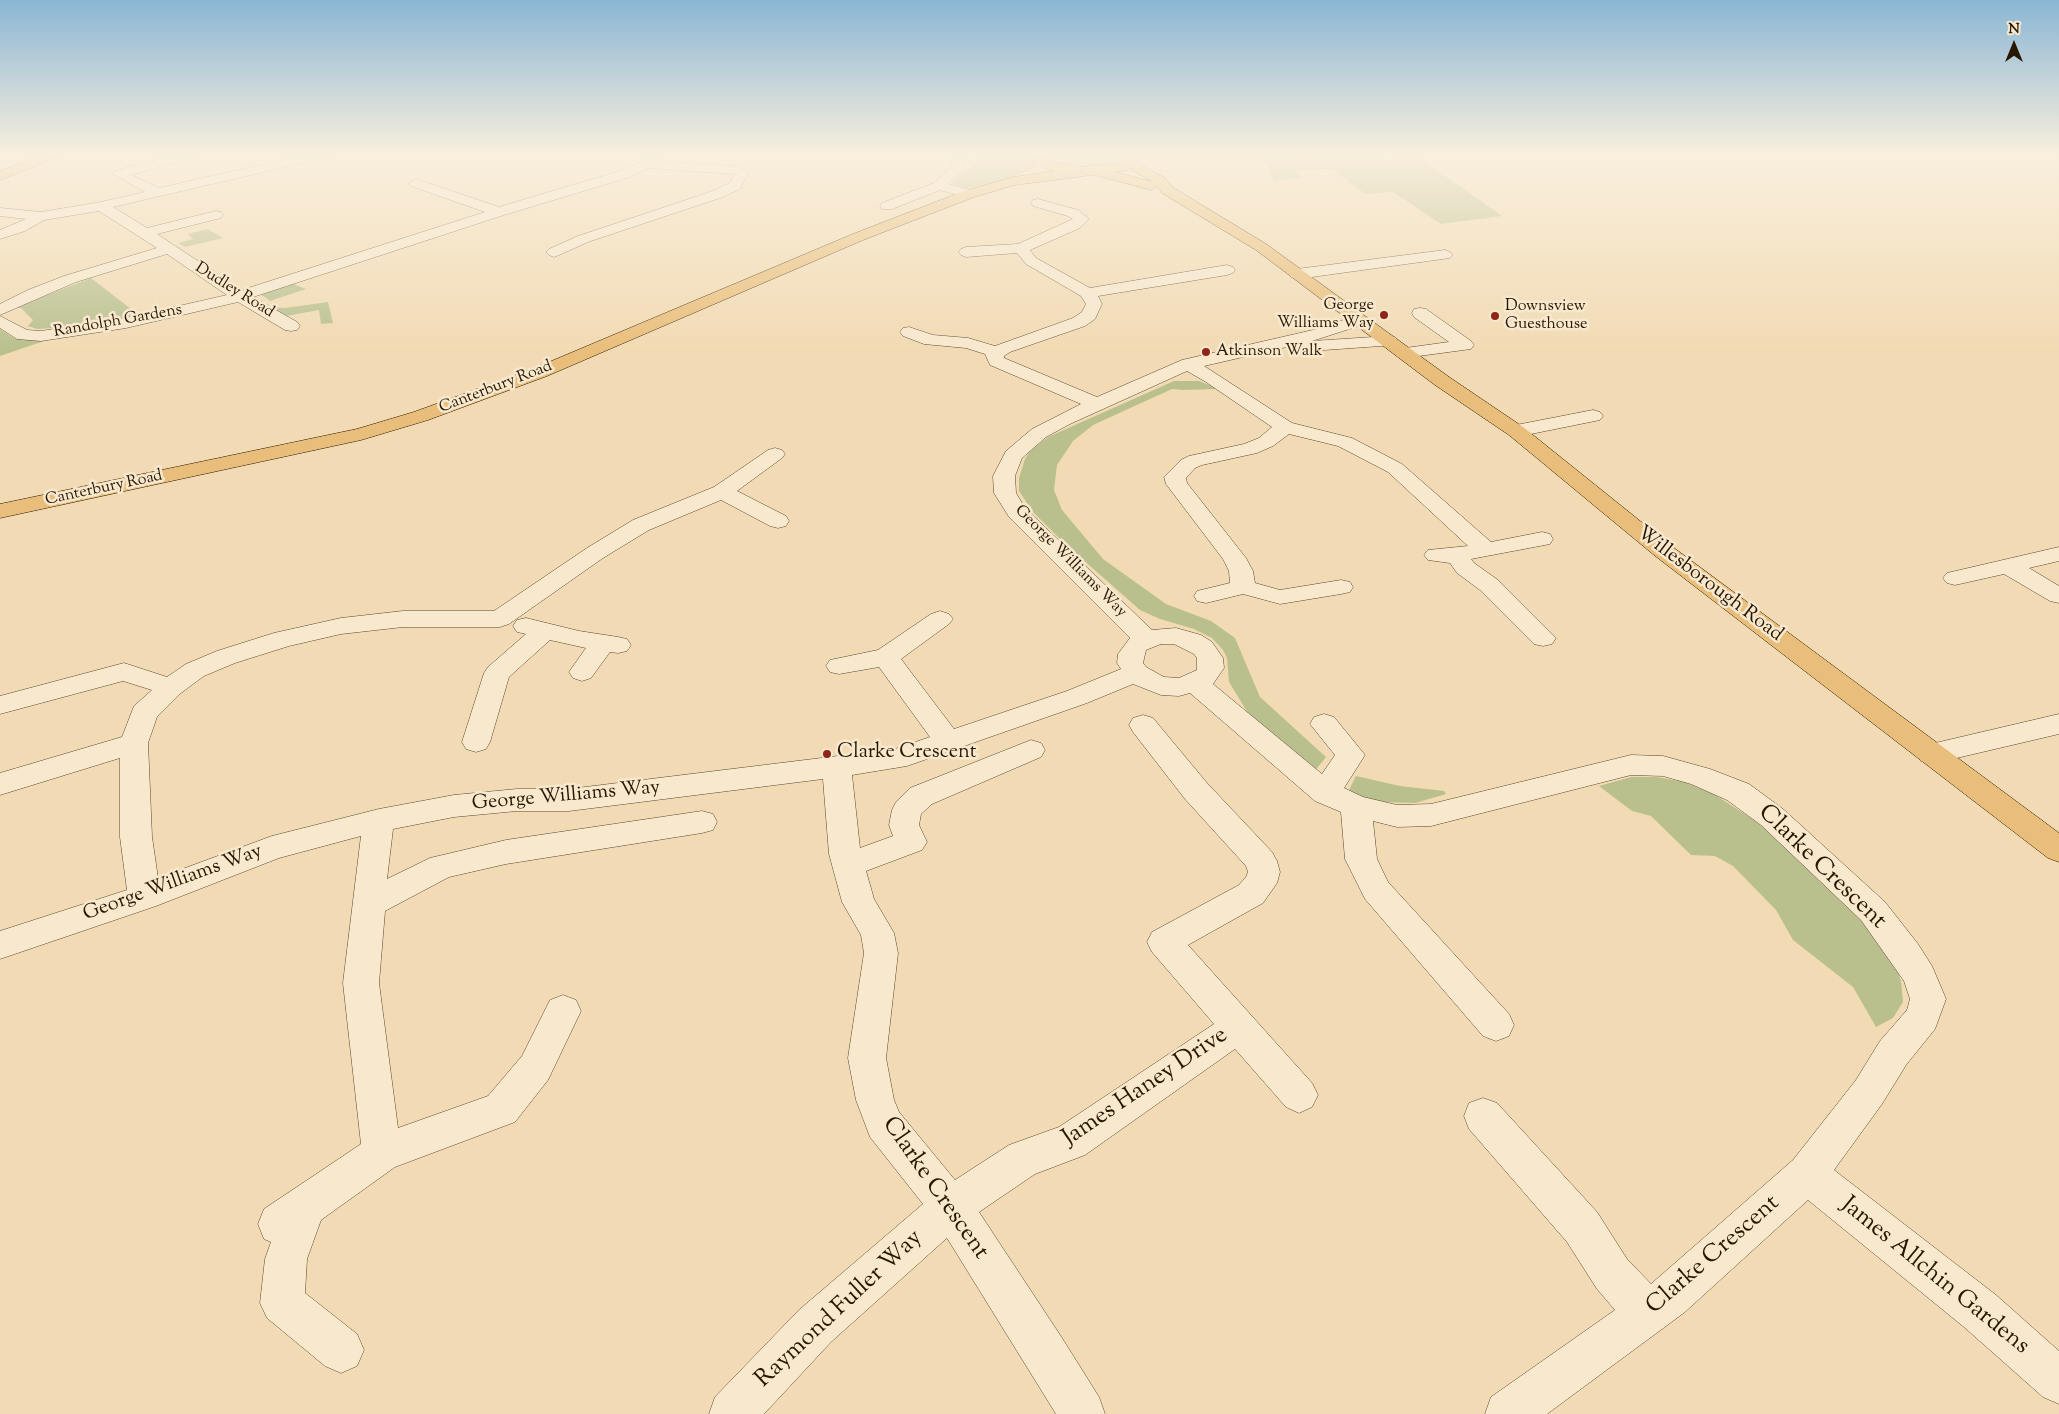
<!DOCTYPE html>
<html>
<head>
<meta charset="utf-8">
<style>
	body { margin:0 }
	#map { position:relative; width:2059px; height:1414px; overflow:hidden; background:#f2dbb4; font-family:"Sorts Mill Goudy",serif }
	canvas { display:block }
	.north { position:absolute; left:1989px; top:20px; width:50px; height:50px; -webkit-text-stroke:4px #f7e8ce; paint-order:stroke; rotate:0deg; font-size:14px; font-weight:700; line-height:20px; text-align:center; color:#271600 }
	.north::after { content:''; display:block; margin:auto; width:18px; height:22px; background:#271600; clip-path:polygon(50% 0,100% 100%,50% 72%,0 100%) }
</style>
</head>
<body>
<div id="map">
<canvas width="2059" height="1414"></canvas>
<div class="north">N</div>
</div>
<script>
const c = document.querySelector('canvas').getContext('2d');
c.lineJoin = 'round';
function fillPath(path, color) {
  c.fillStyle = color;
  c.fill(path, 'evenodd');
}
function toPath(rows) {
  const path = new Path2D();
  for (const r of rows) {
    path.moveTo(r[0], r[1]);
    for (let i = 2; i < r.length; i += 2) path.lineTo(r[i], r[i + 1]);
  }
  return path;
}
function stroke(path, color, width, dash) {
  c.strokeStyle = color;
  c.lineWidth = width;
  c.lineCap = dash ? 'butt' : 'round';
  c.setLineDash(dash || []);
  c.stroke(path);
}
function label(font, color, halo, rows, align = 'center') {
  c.font = font + ' "Sorts Mill Goudy",serif';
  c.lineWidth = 5;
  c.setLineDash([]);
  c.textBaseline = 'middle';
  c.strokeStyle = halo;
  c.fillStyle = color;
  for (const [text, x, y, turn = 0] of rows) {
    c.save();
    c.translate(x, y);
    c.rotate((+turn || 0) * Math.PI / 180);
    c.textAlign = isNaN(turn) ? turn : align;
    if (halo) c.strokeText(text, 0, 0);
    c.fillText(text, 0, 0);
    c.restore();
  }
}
const green = toPath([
	[977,153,1037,153,1034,157,1037,167,1006,180,966,188,951,183,977,161],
	[1060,153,1114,153,1119,157,1115,163,1108,165,1079,167,1061,163,1057,160,1056,156],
	[1145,153,1266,153,1310,155,1309,153,1417,153,1418,156,1145,159],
	[1264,159,1423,160,1502,216,1441,224,1393,192,1365,194,1332,169,1294,171,1302,178,1274,181],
	[208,229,223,238,185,247,178,243,193,239,187,234],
	[91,278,140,316,81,326,37,329,28,326,33,320,21,308,11,308,24,300,37,299],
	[291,283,306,289,270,301,259,293],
	[328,302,333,323,321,324,319,310,286,316,279,315,267,307,285,308],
	[0,329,15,339,41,338,44,341,0,356],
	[1174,381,1199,381,1219,389,1183,390,1172,389,1093,425,1073,441,1057,465,1054,490,1062,510,1103,559,1166,604,1211,621,1235,638,1260,697,1326,757,1314,772,1251,718,1229,682,1227,658,1223,650,1212,638,1194,629,1160,619,1140,610,1064,543,1033,512,1019,491,1019,478,1025,459,1030,451,1048,437],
	[1356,776,1400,786,1444,791,1446,794,1415,803,1377,802,1348,792],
	[1631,777,1657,777,1684,782,1714,794,1757,822,1828,884,1860,917,1894,960,1901,981,1903,1002,1893,1018,1876,1027,1853,987,1793,940,1776,910,1733,866,1715,856,1691,855,1651,816,1632,811,1599,786]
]);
const minor = toPath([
	[181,153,200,153,198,156,131,175,159,188,313,153,334,153,328,157,113,207,147,228,216,211,221,212,223,215,221,218,157,234,242,290,485,212,411,186,409,183,416,179,499,207,620,171,641,162,646,153,658,153,654,161,736,166,748,173,740,189,720,198,588,242,559,255,554,257,549,255,546,252,549,249,578,236,710,192,730,183,735,174,648,168,630,177,504,215,253,297,297,322,300,326,297,330,291,331,285,330,238,302,126,328,41,341,17,339,0,328,0,316,27,330,41,331,126,318,227,295,167,254,76,282,0,315,0,304,28,290,64,276,157,248,99,211,44,220,25,231,0,239,0,230,26,219,0,216,0,208,41,212,101,202,145,192,113,174,114,171,181,153],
	[954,153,966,153,965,161,961,171,948,184,974,191,976,194,974,197,969,198,940,190,892,209,882,209,880,206,882,203,934,183,950,167,954,153],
	[1038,199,1078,210,1089,219,1080,228,1030,250,1036,258,1090,288,1227,265,1233,267,1235,270,1233,273,1227,275,1098,296,1102,304,1095,319,1085,326,1010,352,1004,356,1004,358,1097,397,1182,360,1313,330,1359,315,1365,316,1367,320,1365,324,1312,341,1389,336,1395,337,1398,341,1395,345,1310,351,1304,350,1301,346,1304,343,1204,366,1292,423,1352,438,1402,464,1491,542,1542,532,1550,534,1553,539,1550,544,1471,559,1474,563,1498,580,1556,638,1552,644,1543,646,1534,644,1480,590,1457,573,1450,563,1428,560,1424,555,1428,550,1468,546,1388,472,1338,446,1289,434,1273,446,1257,453,1202,465,1195,468,1186,478,1187,483,1246,558,1253,571,1255,583,1280,590,1341,580,1350,582,1353,587,1350,592,1341,594,1280,604,1243,594,1206,603,1197,601,1194,596,1197,591,1230,583,1229,571,1223,559,1166,484,1164,477,1181,460,1189,456,1244,444,1259,438,1272,427,1206,382,1187,371,1070,424,1046,437,1022,458,1015,476,1016,493,1025,508,1152,630,1176,628,1201,635,1212,642,1223,658,1224,668,1213,684,1322,774,1335,755,1310,724,1314,717,1324,714,1334,717,1365,755,1344,788,1363,797,1397,805,1431,804,1631,755,1663,756,1710,769,1749,784,1783,809,1885,902,1918,944,1932,966,1946,999,1935,1029,1906,1065,1882,1104,1834,1170,1996,1295,2059,1351,2059,1404,2043,1397,1964,1327,1808,1200,1685,1312,1547,1414,1485,1414,1491,1397,1615,1310,1597,1289,1567,1242,1469,1129,1464,1116,1469,1103,1483,1098,1497,1103,1597,1212,1627,1259,1651,1284,1793,1160,1856,1080,1880,1041,1907,1010,1910,999,1904,981,1861,920,1761,825,1727,800,1691,784,1663,776,1631,775,1431,826,1397,827,1373,821,1377,859,1388,882,1509,1014,1514,1025,1509,1036,1496,1041,1483,1036,1365,899,1345,859,1341,812,1315,801,1190,693,1179,696,1161,695,1133,684,1087,703,907,766,852,775,860,848,893,836,889,825,892,810,896,802,910,788,1031,740,1041,743,1045,750,1041,757,932,804,921,814,919,825,927,842,922,850,866,871,874,899,894,933,898,953,886,1058,894,1100,899,1112,955,1180,1009,1145,1059,1127,1214,1024,1152,952,1147,942,1152,932,1239,885,1246,877,1248,872,1246,866,1185,799,1133,732,1129,725,1133,718,1143,715,1153,718,1207,783,1272,852,1277,861,1280,872,1277,883,1263,903,1188,945,1312,1083,1318,1095,1312,1107,1299,1113,1286,1107,1235,1049,1085,1155,1035,1174,979,1212,1062,1338,1099,1397,1105,1414,1056,1414,947,1238,831,1342,764,1414,709,1414,715,1397,799,1310,923,1204,870,1137,856,1100,848,1058,864,953,861,935,842,902,829,854,823,779,569,811,517,811,454,817,393,829,387,879,430,858,506,840,702,811,713,814,717,822,713,830,702,833,506,864,449,877,385,911,379,983,398,1128,488,1096,522,1056,550,1000,563,995,576,1000,581,1011,548,1080,515,1122,395,1167,321,1220,307,1259,305,1293,357,1334,364,1350,357,1366,341,1373,325,1366,267,1318,260,1303,265,1259,271,1242,264,1239,258,1224,264,1209,361,1144,343,983,361,836,279,858,156,906,0,959,0,931,127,890,120,837,120,758,0,795,0,773,122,737,134,706,152,690,123,681,0,714,0,696,124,663,167,677,186,664,217,651,274,633,341,618,403,611,494,611,587,548,633,520,714,487,768,450,775,448,782,450,785,454,782,458,737,491,786,516,789,521,786,526,778,528,770,526,721,500,649,530,603,558,509,624,500,627,403,627,341,634,289,646,235,663,204,676,181,693,157,717,148,743,152,837,158,878,272,836,379,809,454,795,517,789,569,789,895,749,930,737,879,667,839,674,830,672,826,666,830,660,878,650,931,614,940,611,949,614,953,619,949,624,901,659,954,729,1067,691,1121,669,1117,663,1118,654,1130,638,1009,517,994,493,993,476,1006,451,1032,429,1081,404,990,365,985,354,966,348,924,344,903,336,900,332,903,328,909,327,933,335,968,338,995,346,1073,318,1082,312,1086,304,1081,296,1026,264,1017,253,966,257,961,255,958,252,961,249,966,247,1018,244,1073,219,1068,216,1033,206,1031,203,1033,200,1038,199],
	[1161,644,1174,644,1194,654,1197,658,1197,670,1179,678,1164,677,1146,667,1143,663,1146,650,1161,644],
	[1445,250,1450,252,1453,255,1450,258,1297,279,1291,277,1289,274,1291,271,1297,269,1445,250],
	[1420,308,1426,309,1471,341,1474,345,1471,349,1404,358,1398,357,1395,353,1398,349,1449,342,1414,317,1412,313,1414,309,1420,308],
	[1593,410,1600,412,1603,416,1600,420,1516,437,1509,435,1506,431,1509,427,1516,425,1593,410],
	[2059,547,2059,561,2029,568,2059,586,2059,603,2050,601,2004,574,1955,585,1947,583,1943,578,1947,573,2059,547],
	[526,618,579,631,618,637,627,639,631,645,627,651,618,653,610,652,591,678,582,681,573,678,569,672,586,648,550,640,509,677,490,742,486,749,476,752,466,749,462,742,484,673,488,667,526,634,517,632,513,626,517,620,526,618],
	[2059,714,2059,734,1931,764,1921,761,1917,754,1921,747,1931,744,2059,714]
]);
const major = toPath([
	[47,153,63,153,61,156,0,180,0,171,47,153],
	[1129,159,1165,178,1172,187,1266,244,1449,377,1523,427,1670,545,2059,833,2059,862,2048,858,1654,555,1509,435,1435,385,1256,250,1162,193,1157,186,1151,190,1091,174,1090,171,1096,167,1153,182,1125,166,1123,163,1129,159]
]);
const highway = toPath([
	[1037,153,1049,153,1047,158,1049,161,1080,167,1118,164,1124,159,1121,153,1133,153,1137,160,1127,170,1122,171,1015,185,974,197,863,240,547,376,428,420,361,440,0,518,0,504,357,429,414,412,535,368,853,234,964,191,1014,177,1055,171,1041,167,1034,159,1037,153]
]);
const markers = [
	[1384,315,5,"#8f2418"],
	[1495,316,5,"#8f2418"],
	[1206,352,5,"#8f2418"],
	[827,754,5,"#8f2418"]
];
const farStreetnames = [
	["Dudley Road",234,291,32],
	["Randolph Gardens",118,322,-10],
	["Canterbury Road",496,388,-21],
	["Canterbury Road",104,489,-12],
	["George Williams Way",1070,562,45]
];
const farPoinames = [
	["George",1374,306,"right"],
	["Williams Way",1374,324,"right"],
	["Downsview",1505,307],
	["Guesthouse",1505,325],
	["Atkinson Walk",1216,352]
];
const streetNames = [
	["Willesborough Road",1709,585,37],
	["George Williams Way",566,797,-5],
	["George Williams Way",173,884,-20]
];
const poiNames = [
	["Clarke Crescent",837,754]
];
const nearStreetnames = [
	["Clarke Crescent",1821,868,44],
	["James Haney Drive",1146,1088,-34],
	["Clarke Crescent",934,1189,55],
	["Clarke Crescent",1714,1256,-41],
	["James Allchin Gardens",1934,1277,39],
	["Raymond Fuller Way",840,1310,-43]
];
fillPath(green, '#b9c08e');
stroke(minor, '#5a472d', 1);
stroke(major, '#271600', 1);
stroke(highway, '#271600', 1);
fillPath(minor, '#f7e8ce');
fillPath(major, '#e9be7a');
fillPath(highway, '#e9be7a');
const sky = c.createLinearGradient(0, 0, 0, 351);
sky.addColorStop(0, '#8ab6d4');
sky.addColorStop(0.44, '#f9efdd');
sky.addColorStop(1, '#f9efdd00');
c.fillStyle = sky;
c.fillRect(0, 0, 2059, 351);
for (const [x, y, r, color] of markers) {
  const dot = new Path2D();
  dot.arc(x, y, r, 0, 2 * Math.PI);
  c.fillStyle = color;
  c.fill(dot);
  stroke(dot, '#f7e8ce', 2);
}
label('16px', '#271600', '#f7e8ce', farStreetnames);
label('16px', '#271600', '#f7e8ce', farPoinames, 'left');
label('20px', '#271600', '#f7e8ce', streetNames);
label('20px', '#271600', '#f7e8ce', poiNames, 'left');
label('24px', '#271600', '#f7e8ce', nearStreetnames);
</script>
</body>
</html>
